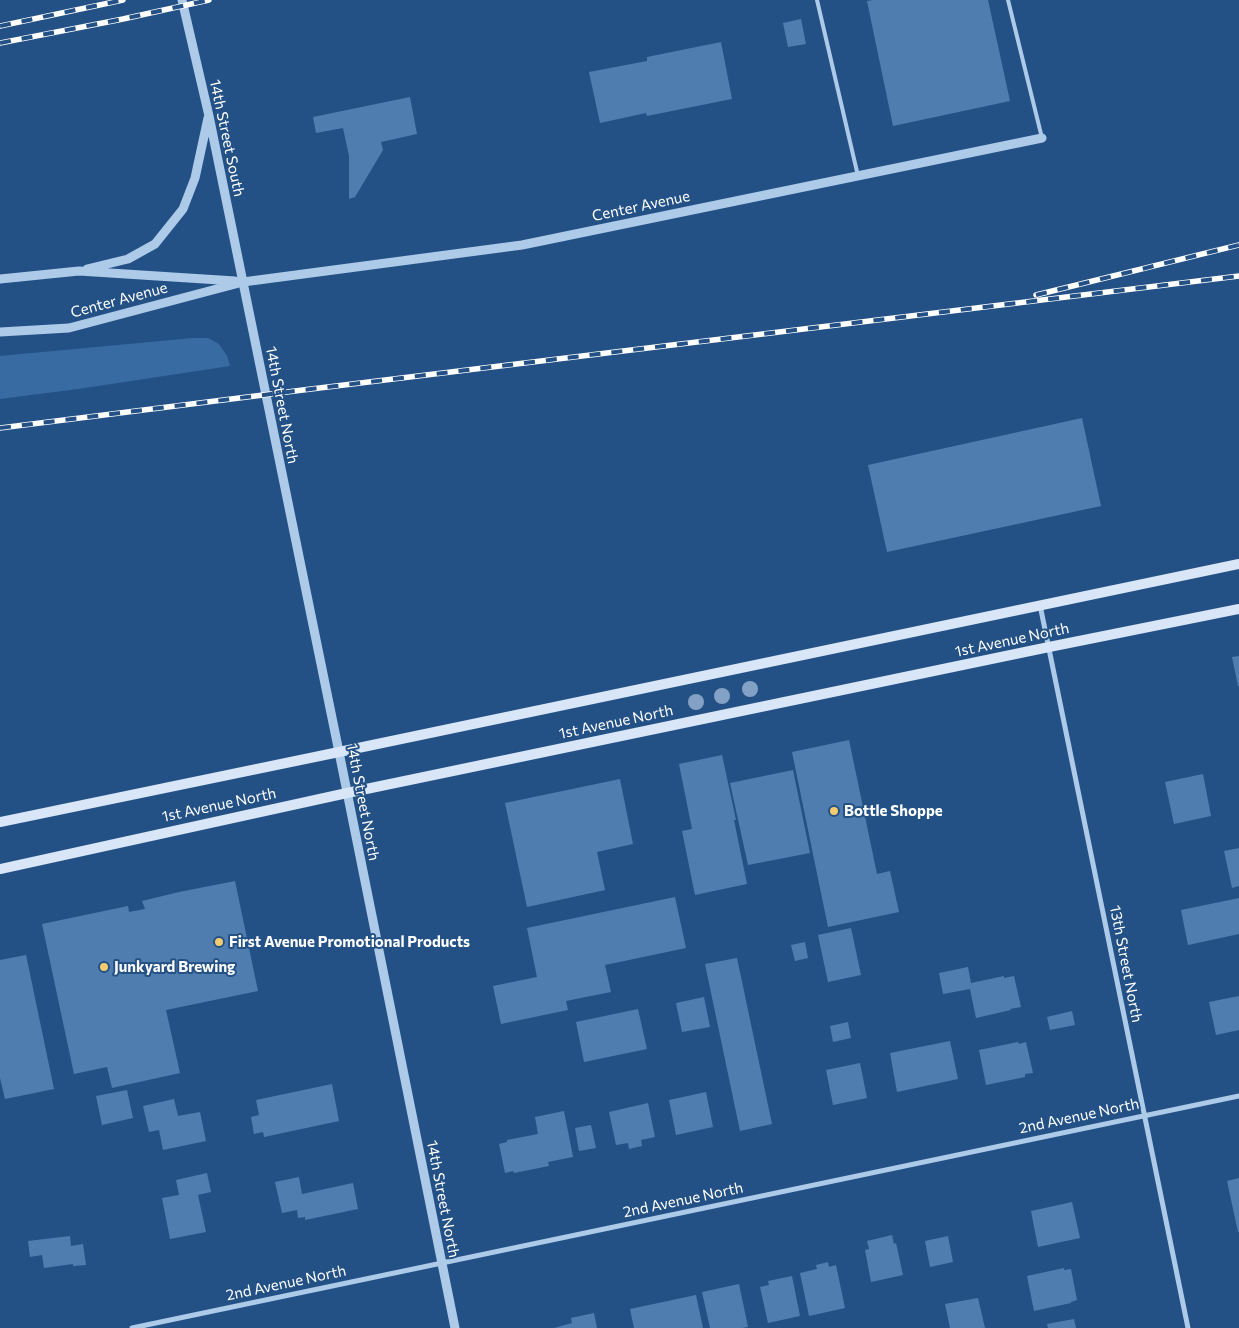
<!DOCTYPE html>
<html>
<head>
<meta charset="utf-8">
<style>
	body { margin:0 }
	canvas { display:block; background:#235186 }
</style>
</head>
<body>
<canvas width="1239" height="1328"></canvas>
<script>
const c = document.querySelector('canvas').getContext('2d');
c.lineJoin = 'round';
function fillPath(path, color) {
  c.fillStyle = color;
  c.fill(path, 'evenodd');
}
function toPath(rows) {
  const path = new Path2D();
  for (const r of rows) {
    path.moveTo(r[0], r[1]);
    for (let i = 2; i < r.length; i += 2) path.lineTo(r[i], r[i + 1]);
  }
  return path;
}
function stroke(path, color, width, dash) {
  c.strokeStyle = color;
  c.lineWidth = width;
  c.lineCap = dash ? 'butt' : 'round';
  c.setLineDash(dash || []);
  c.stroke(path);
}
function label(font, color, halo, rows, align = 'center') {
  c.font = font + ' Commissioner,sans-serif';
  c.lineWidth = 4;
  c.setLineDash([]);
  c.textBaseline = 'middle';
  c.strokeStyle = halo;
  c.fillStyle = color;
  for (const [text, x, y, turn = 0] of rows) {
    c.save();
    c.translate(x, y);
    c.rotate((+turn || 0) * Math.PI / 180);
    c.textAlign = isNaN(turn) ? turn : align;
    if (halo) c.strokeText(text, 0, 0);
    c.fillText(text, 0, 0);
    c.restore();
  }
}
const green = toPath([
	[193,338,208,338,219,344,227,356,230,366,78,389,0,399,0,356]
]);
const building = toPath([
	[873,0,988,0,1010,101,893,126,867,1],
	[801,19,806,44,788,47,783,23],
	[721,42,732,99,647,116,646,113,600,123,589,72,647,61,647,57],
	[410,97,417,134,381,142,383,150,355,197,349,199,349,156,343,128,316,133,313,117],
	[1082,418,1101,506,887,552,868,465],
	[1239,656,1239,686,1238,686,1232,657],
	[849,740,877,874,890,871,899,912,828,927,792,752],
	[722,755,736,820,734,820,747,884,695,895,682,831,692,829,679,764],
	[793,770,810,853,748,865,730,783],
	[1203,774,1211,816,1174,824,1165,782],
	[620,779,633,844,597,852,605,890,527,907,505,803],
	[1239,848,1239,886,1232,888,1224,851],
	[235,881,258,991,166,1010,180,1073,112,1088,107,1067,74,1074,42,924,128,906,129,912,145,909,142,901,179,892],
	[675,897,686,948,605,965,611,992,566,1001,568,1010,501,1024,493,986,537,977,527,928],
	[1239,898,1239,934,1188,945,1181,910],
	[851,928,861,975,828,982,818,935],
	[805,942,808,958,795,961,791,945],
	[26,955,54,1089,5,1099,0,1078,0,960],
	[737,958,772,1124,740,1131,705,964],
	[968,967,971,983,1004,976,1004,978,1014,976,1021,1007,1010,1009,1011,1010,976,1018,970,989,943,994,939,973],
	[1239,996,1239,1030,1216,1035,1209,1002],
	[704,997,710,1027,682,1032,676,1003],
	[638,1009,647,1049,584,1062,576,1022],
	[1072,1011,1075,1025,1050,1030,1047,1017],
	[848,1022,851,1038,833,1042,830,1026],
	[950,1041,958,1079,897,1092,890,1053],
	[1018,1042,1019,1044,1026,1042,1033,1073,1025,1074,1025,1077,986,1085,979,1050],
	[860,1063,867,1098,833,1105,826,1070],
	[332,1084,339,1121,264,1137,263,1132,254,1134,251,1117,259,1115,256,1100],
	[127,1090,133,1118,102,1125,96,1096],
	[706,1092,713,1127,676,1135,669,1100],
	[174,1099,178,1116,200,1112,206,1141,163,1150,159,1130,149,1132,143,1106],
	[648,1103,655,1137,641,1140,642,1146,629,1149,628,1143,616,1145,609,1112],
	[564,1111,573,1157,548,1162,549,1166,514,1173,513,1171,505,1173,499,1144,507,1142,507,1140,538,1134,535,1117],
	[591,1125,596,1148,579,1151,575,1128],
	[207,1173,211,1192,198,1195,206,1232,170,1239,162,1198,179,1195,176,1180],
	[299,1177,302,1194,353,1183,358,1209,305,1220,305,1217,298,1218,297,1210,282,1213,275,1182],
	[1239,1178,1239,1232,1238,1232,1227,1181],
	[1072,1202,1080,1238,1038,1247,1031,1211],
	[892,1235,894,1244,896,1243,903,1275,871,1282,865,1250,869,1249,867,1241],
	[70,1236,71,1246,83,1244,86,1265,73,1266,73,1264,44,1268,42,1255,30,1257,28,1241],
	[948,1236,953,1262,930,1267,925,1241],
	[828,1262,829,1267,836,1265,845,1308,809,1316,800,1273,817,1269,816,1265],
	[1064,1268,1064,1270,1071,1269,1077,1300,1071,1302,1071,1303,1034,1311,1027,1276],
	[792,1276,800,1316,768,1323,760,1287,769,1285,768,1281],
	[739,1284,748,1327,742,1328,710,1328,702,1292],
	[696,1295,703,1328,634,1328,630,1309],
	[978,1298,985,1328,950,1328,945,1304],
	[594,1313,597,1328,554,1328,572,1323,571,1318],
	[1074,1319,1076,1328,1048,1328,1047,1324]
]);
const service = toPath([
	[817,0,858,176],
	[1008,0,1042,138]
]);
const minor = toPath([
	[1040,605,1188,1328],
	[132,1328,1239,1096]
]);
const tertiary = toPath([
	[182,0,209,116,339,752,455,1328],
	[87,269,128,259,155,244,183,209,195,178,208,118],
	[0,279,79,271,235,281],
	[0,332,69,328,243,282,522,245,1042,138]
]);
const secondary = toPath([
	[0,822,339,752,1239,564],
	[0,869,347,793,1049,647,1239,609]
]);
const rail = toPath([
	[0,26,123,0],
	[0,43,123,19,209,0],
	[1036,295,1239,245],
	[0,428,303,390,1239,276]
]);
const trees = [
	[750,689],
	[722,696],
	[696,702]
];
const markers = [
	[834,811,5,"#f4cb70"],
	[219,942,5,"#f4cb70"],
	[104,967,5,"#f4cb70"]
];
const streetNames = [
	["14th Street South",227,138,78],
	["Center Avenue",641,206,-12],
	["Center Avenue",119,300,-15],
	["14th Street North",282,405,79],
	["1st Avenue North",1012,640,-12],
	["1st Avenue North",616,722,-12],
	["14th Street North",363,802,79],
	["1st Avenue North",219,805,-12],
	["13th Street North",1126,964,79],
	["2nd Avenue North",1079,1116,-12],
	["14th Street North",443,1199,79],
	["2nd Avenue North",683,1200,-12],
	["2nd Avenue North",286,1283,-12]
];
const poiNames = [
	["Bottle Shoppe",844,811],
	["First Avenue Promotional Products",229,942],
	["Junkyard Brewing",114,967]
];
fillPath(green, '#386ba2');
fillPath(building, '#507db0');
stroke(service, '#adcae9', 4);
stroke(minor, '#adcae9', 5);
stroke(tertiary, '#adcae9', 9);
stroke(secondary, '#d8e6f7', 10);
stroke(rail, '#fff', 5.5);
stroke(rail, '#235186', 4, [11]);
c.fillStyle = '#83a1c4';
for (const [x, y] of trees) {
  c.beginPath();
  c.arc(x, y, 8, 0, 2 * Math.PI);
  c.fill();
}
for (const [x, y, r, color] of markers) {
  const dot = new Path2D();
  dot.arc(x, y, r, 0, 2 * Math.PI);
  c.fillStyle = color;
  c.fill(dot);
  stroke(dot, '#235186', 2);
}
label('15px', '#fff', '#235186', streetNames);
label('bold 15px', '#fff', '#235186', poiNames, 'left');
</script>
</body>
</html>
